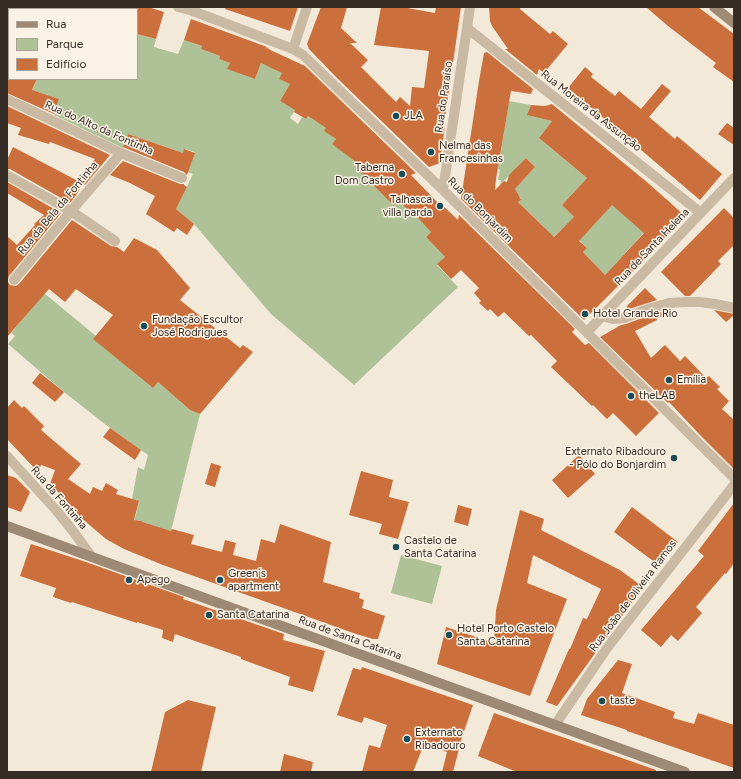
<!DOCTYPE html>
<html>
<head>
<meta charset="utf-8">
<style>
	body { margin:0 }
	#map { position:relative; width:741px; height:779px; overflow:hidden; background:#f2e9d8; font-family:Figtree,sans-serif }
	canvas { display:block }
	.frame { position:absolute; inset:0; border:8px solid #352c26; pointer-events:none }
	.legend { position:absolute; left:8px; top:8px; width:130px; height:72px; box-sizing:border-box; background:#faf2e4; border:1px solid #aba398; margin:0; padding:5px 7px; list-style:none; font-size:12px; color:#352c26 }
	.legend li { display:flex; align-items:center; gap:8px; height:20px }
	.legend b { width:20px; border:1px solid #aba398 }
</style>
</head>
<body>
<div id="map">
<canvas width="741" height="779"></canvas>
<div class="frame"></div>
<ul class="legend">
<li><b style="height:5px;background:#9e8975"></b>Rua</li>
<li><b style="height:11px;background:#afc297"></b>Parque</li>
<li><b style="height:11px;background:#cb6f3c"></b>Edifício</li>
</ul>
</div>
<script>
const c = document.querySelector('canvas').getContext('2d');
c.lineJoin = 'round';
function fillPath(path, color) {
  c.fillStyle = color;
  c.fill(path, 'evenodd');
}
function toPath(rows) {
  const path = new Path2D();
  for (const r of rows) {
    path.moveTo(r[0], r[1]);
    for (let i = 2; i < r.length; i += 2) path.lineTo(r[i], r[i + 1]);
  }
  return path;
}
function stroke(path, color, width, dash) {
  c.strokeStyle = color;
  c.lineWidth = width;
  c.lineCap = dash ? 'butt' : 'round';
  c.setLineDash(dash || []);
  c.stroke(path);
}
function label(font, color, halo, rows, align = 'center') {
  c.font = font + ' Figtree,sans-serif';
  c.lineWidth = 3;
  c.setLineDash([]);
  c.textBaseline = 'middle';
  c.strokeStyle = halo;
  c.fillStyle = color;
  for (const [text, x, y, turn = 0] of rows) {
    c.save();
    c.translate(x, y);
    c.rotate((+turn || 0) * Math.PI / 180);
    c.textAlign = isNaN(turn) ? turn : align;
    if (halo) c.strokeText(text, 0, 0);
    c.fillText(text, 0, 0);
    c.restore();
  }
}
const green = toPath([
	[137,34,156,39,154,47,178,54,184,40,202,46,201,49,220,56,219,59,230,63,228,69,255,79,267,47,270,49,264,61,279,71,286,57,289,59,279,79,290,84,280,101,289,106,291,102,297,107,290,118,298,124,302,117,306,119,308,116,326,128,325,131,336,139,332,144,362,162,358,168,371,185,372,184,394,206,399,200,409,212,413,209,431,232,426,237,445,257,437,265,458,287,354,385,271,314,194,224,176,209,193,174,188,172,195,152,185,149,183,153,128,134,123,148,54,115,59,99,34,91,30,103,28,102,37,79,137,79],
	[509,101,531,105,528,115,552,121,539,138,587,178,562,205,588,231,614,202,649,219,667,199,671,203,605,275,583,252,587,248,565,226,537,253,543,226,518,202,521,199,513,191,535,167,526,158,500,185,501,180,498,180,500,170,498,169],
	[44,293,96,336,94,339,153,388,158,382,190,410,200,414,171,531,141,527,142,521,137,520,136,523,134,522,139,502,132,499,138,467,144,470,148,455,110,428,64,392,8,344,15,336,11,333],
	[401,555,442,566,432,604,391,593]
]);
const building = toPath([
	[137,7,148,7,164,12,156,39,137,34],
	[226,7,298,7,290,31,225,9],
	[321,7,347,7,341,28,357,43,350,43,368,60,361,67,396,102,400,97,410,106,412,87,424,88,429,51,374,45,381,7,402,7,435,13,436,7,461,7,444,126,445,126,440,163,429,167,336,77,309,49,307,44],
	[489,7,520,7,520,9,521,10,550,34,553,31,568,44,544,73,539,69,537,75,505,49,508,49,492,26,490,21],
	[646,7,698,7,734,34,734,82,713,67,716,63,668,26],
	[191,19,267,47,266,48,305,66,416,173,411,175,439,204,440,203,458,220,459,215,575,329,572,332,585,345,589,343,659,413,636,436,613,413,607,419,593,405,592,406,551,367,557,361,531,335,529,336,504,312,498,317,490,309,488,311,479,303,481,301,474,293,479,288,461,270,451,279,437,264,445,257,426,237,431,232,411,210,409,212,399,200,394,206,372,184,371,185,358,168,360,165,332,144,336,139,324,131,326,128,308,116,306,119,294,112,295,110,280,101,290,84,279,79,282,73,261,63,255,79,227,69,230,63,219,59,220,56,201,49,202,46,184,40],
	[487,52,533,89,531,94,511,91,496,179,495,190,504,181,507,182,509,175,526,158,535,167,515,189,521,200,518,202,554,237,574,217,562,205,587,178,539,138,552,121,527,115,531,105,545,106,552,104,648,183,685,216,634,270,584,320,461,199,479,81,484,53],
	[612,205,644,233,605,275,583,252,587,248,579,241],
	[585,67,593,74,591,77,615,96,619,91,641,109,662,84,671,91,649,117,675,139,677,136,722,174,700,200,568,88],
	[7,79,37,79,32,90,59,99,54,114,7,93],
	[7,106,110,155,85,185,83,183,77,194,70,203,10,169,7,169,7,160,13,147,78,181,95,159,50,142,49,144,18,135,21,128,7,123],
	[727,123,734,128,734,145,718,134],
	[128,134,183,153,184,149,195,153,187,175,184,172,123,147],
	[123,161,180,184,184,184,184,185,187,187,176,209,194,224,187,235,177,228,174,232,146,214,155,196,130,183,110,175],
	[7,182,61,213,9,276,8,279,8,282,10,285,16,286,19,284,72,220,111,246,117,247,124,252,134,238,157,250,190,288,180,300,240,348,243,345,253,352,200,414,190,410,158,382,153,388,93,339,113,315,76,289,65,302,49,289,7,337,7,236,17,245,35,225,34,224,44,215,7,193],
	[724,208,734,218,734,245,718,261,721,264,690,296,685,296,661,272],
	[645,288,657,300,626,310,627,306],
	[668,310,672,313,657,318,657,320,635,331,651,358,665,345,680,361,685,356,706,378,709,376,720,387,717,389,729,401,722,409,734,420,734,469,700,435,669,402,668,403,600,337,621,325,626,324,653,314],
	[714,310,734,314,734,315,726,322],
	[40,373,64,392,55,402,32,383],
	[14,400,22,408,24,406,44,426,41,430,81,464,68,479,90,494,93,487,102,491,106,483,118,490,116,494,139,501,134,520,142,521,142,522,171,531,172,529,194,535,191,544,222,552,225,540,236,543,233,555,256,561,261,539,275,543,280,524,331,542,323,582,360,593,359,598,364,600,362,608,385,616,378,639,373,639,356,634,163,565,124,549,106,539,79,516,65,499,50,484,55,470,41,465,38,472,7,439,7,408],
	[110,428,141,450,135,460,103,437],
	[579,455,595,474,568,498,552,480],
	[211,463,221,466,215,487,205,484],
	[361,471,393,480,389,497,409,502,398,539,379,534,382,524,349,515],
	[7,475,16,478,30,492,21,512,7,507],
	[734,503,734,563,726,574,725,573,696,607,702,613,678,641,671,635,661,647,641,630,704,556,698,551],
	[458,505,472,509,468,526,454,522],
	[632,507,678,542,660,566,614,532],
	[520,510,544,519,541,530,620,570,643,587,557,706,546,702,569,649,570,649,583,618,587,619,601,589,533,555,527,583,567,599,530,696,437,664,446,627,494,643,496,610],
	[31,544,86,562,184,597,183,599,284,634,283,640,325,651,313,692,288,685,290,677,241,659,241,657,175,634,173,642,162,638,163,630,137,622,137,623,72,602,71,603,53,597,56,588,20,576],
	[618,660,632,664,622,693,675,712,673,718,694,724,698,713,734,725,734,768,627,731,627,730,581,715,587,699],
	[362,667,473,705,458,749,459,749,453,772,442,772,447,752,424,744,413,772,362,772,369,745,380,748,387,725,364,717,362,723,337,715,353,668,361,670],
	[188,700,216,707,201,772,151,772,165,712],
	[494,713,656,770,656,772,517,772,478,756],
	[284,754,313,762,311,772,280,772]
]);
const street = toPath([
	[178,7,190,10,293,49,303,55,443,190,734,478],
	[467,28,701,213],
	[293,49,307,7],
	[7,99,121,153,182,178],
	[7,175,71,211,115,241],
	[443,190,470,7],
	[14,280,71,211,121,153],
	[602,316,613,319,624,318,651,308,669,303,685,302,700,302,715,304,734,308],
	[587,332,734,178],
	[7,456,56,510,73,531,91,556],
	[555,725,607,648,734,485]
]);
const secondary = toPath([
	[714,7,734,23],
	[7,526,232,608,685,772]
]);
const markers = [
	[396,116,4,"#1a4d58"],
	[431,152,4,"#1a4d58"],
	[402,174,4,"#1a4d58"],
	[440,206,4,"#1a4d58"],
	[585,314,4,"#1a4d58"],
	[144,326,4,"#1a4d58"],
	[669,380,4,"#1a4d58"],
	[631,396,4,"#1a4d58"],
	[674,458,4,"#1a4d58"],
	[396,547,4,"#1a4d58"],
	[129,580,4,"#1a4d58"],
	[220,580,4,"#1a4d58"],
	[209,615,4,"#1a4d58"],
	[449,635,4,"#1a4d58"],
	[602,701,4,"#1a4d58"],
	[407,739,4,"#1a4d58"]
];
const streetNames = [
	["Rua do Paraíso",444,97,-82],
	["Rua Moreira da Assunção",591,111,38],
	["Rua do Alto da Fontinha",99,128,24],
	["Rua da Bela da Fontinha",58,208,-50],
	["Rua do Bonjardim",480,210,45],
	["Rua de Santa Helena",652,247,-46],
	["Rua da Fontinha",59,498,49],
	["Rua João de Oliveira Ramos",633,596,-53],
	["Rua de Santa Catarina",350,638,20]
];
const poiNames = [
	["JLA",404,116],
	["Nelma das",439,146],
	["Francesinhas",439,159],
	["Taberna",394,168,"right"],
	["Dom Castro",394,181,"right"],
	["Talhasca",432,200,"right"],
	["villa parda",432,213,"right"],
	["Hotel Grande Rio",593,314],
	["Fundação Escultor",152,320],
	["José Rodrigues",152,333],
	["Emília",677,380],
	["theLAB",639,396],
	["Externato Ribadouro",666,452,"right"],
	["- Pólo do Bonjardim",666,465,"right"],
	["Castelo de",404,541],
	["Santa Catarina",404,554],
	["Green´s",228,574],
	["apartment",228,587],
	["Apego",137,580],
	["Santa Catarina",217,615],
	["Hotel Porto Castelo",457,629],
	["Santa Catarina",457,642],
	["taste",610,701],
	["Externato",415,733],
	["Ribadouro",415,746]
];
fillPath(green, '#afc297');
fillPath(building, '#cb6f3c');
stroke(street, '#cabaa3', 10);
stroke(secondary, '#9e8975', 10);
for (const [x, y, r, color] of markers) {
  const dot = new Path2D();
  dot.arc(x, y, r, 0, 2 * Math.PI);
  c.fillStyle = color;
  c.fill(dot);
  stroke(dot, '#faf2e4', 1.5);
}
label('11px', '#352c26', '#faf2e4', streetNames);
label('11px', '#352c26', '#faf2e4', poiNames, 'left');
</script>
</body>
</html>
